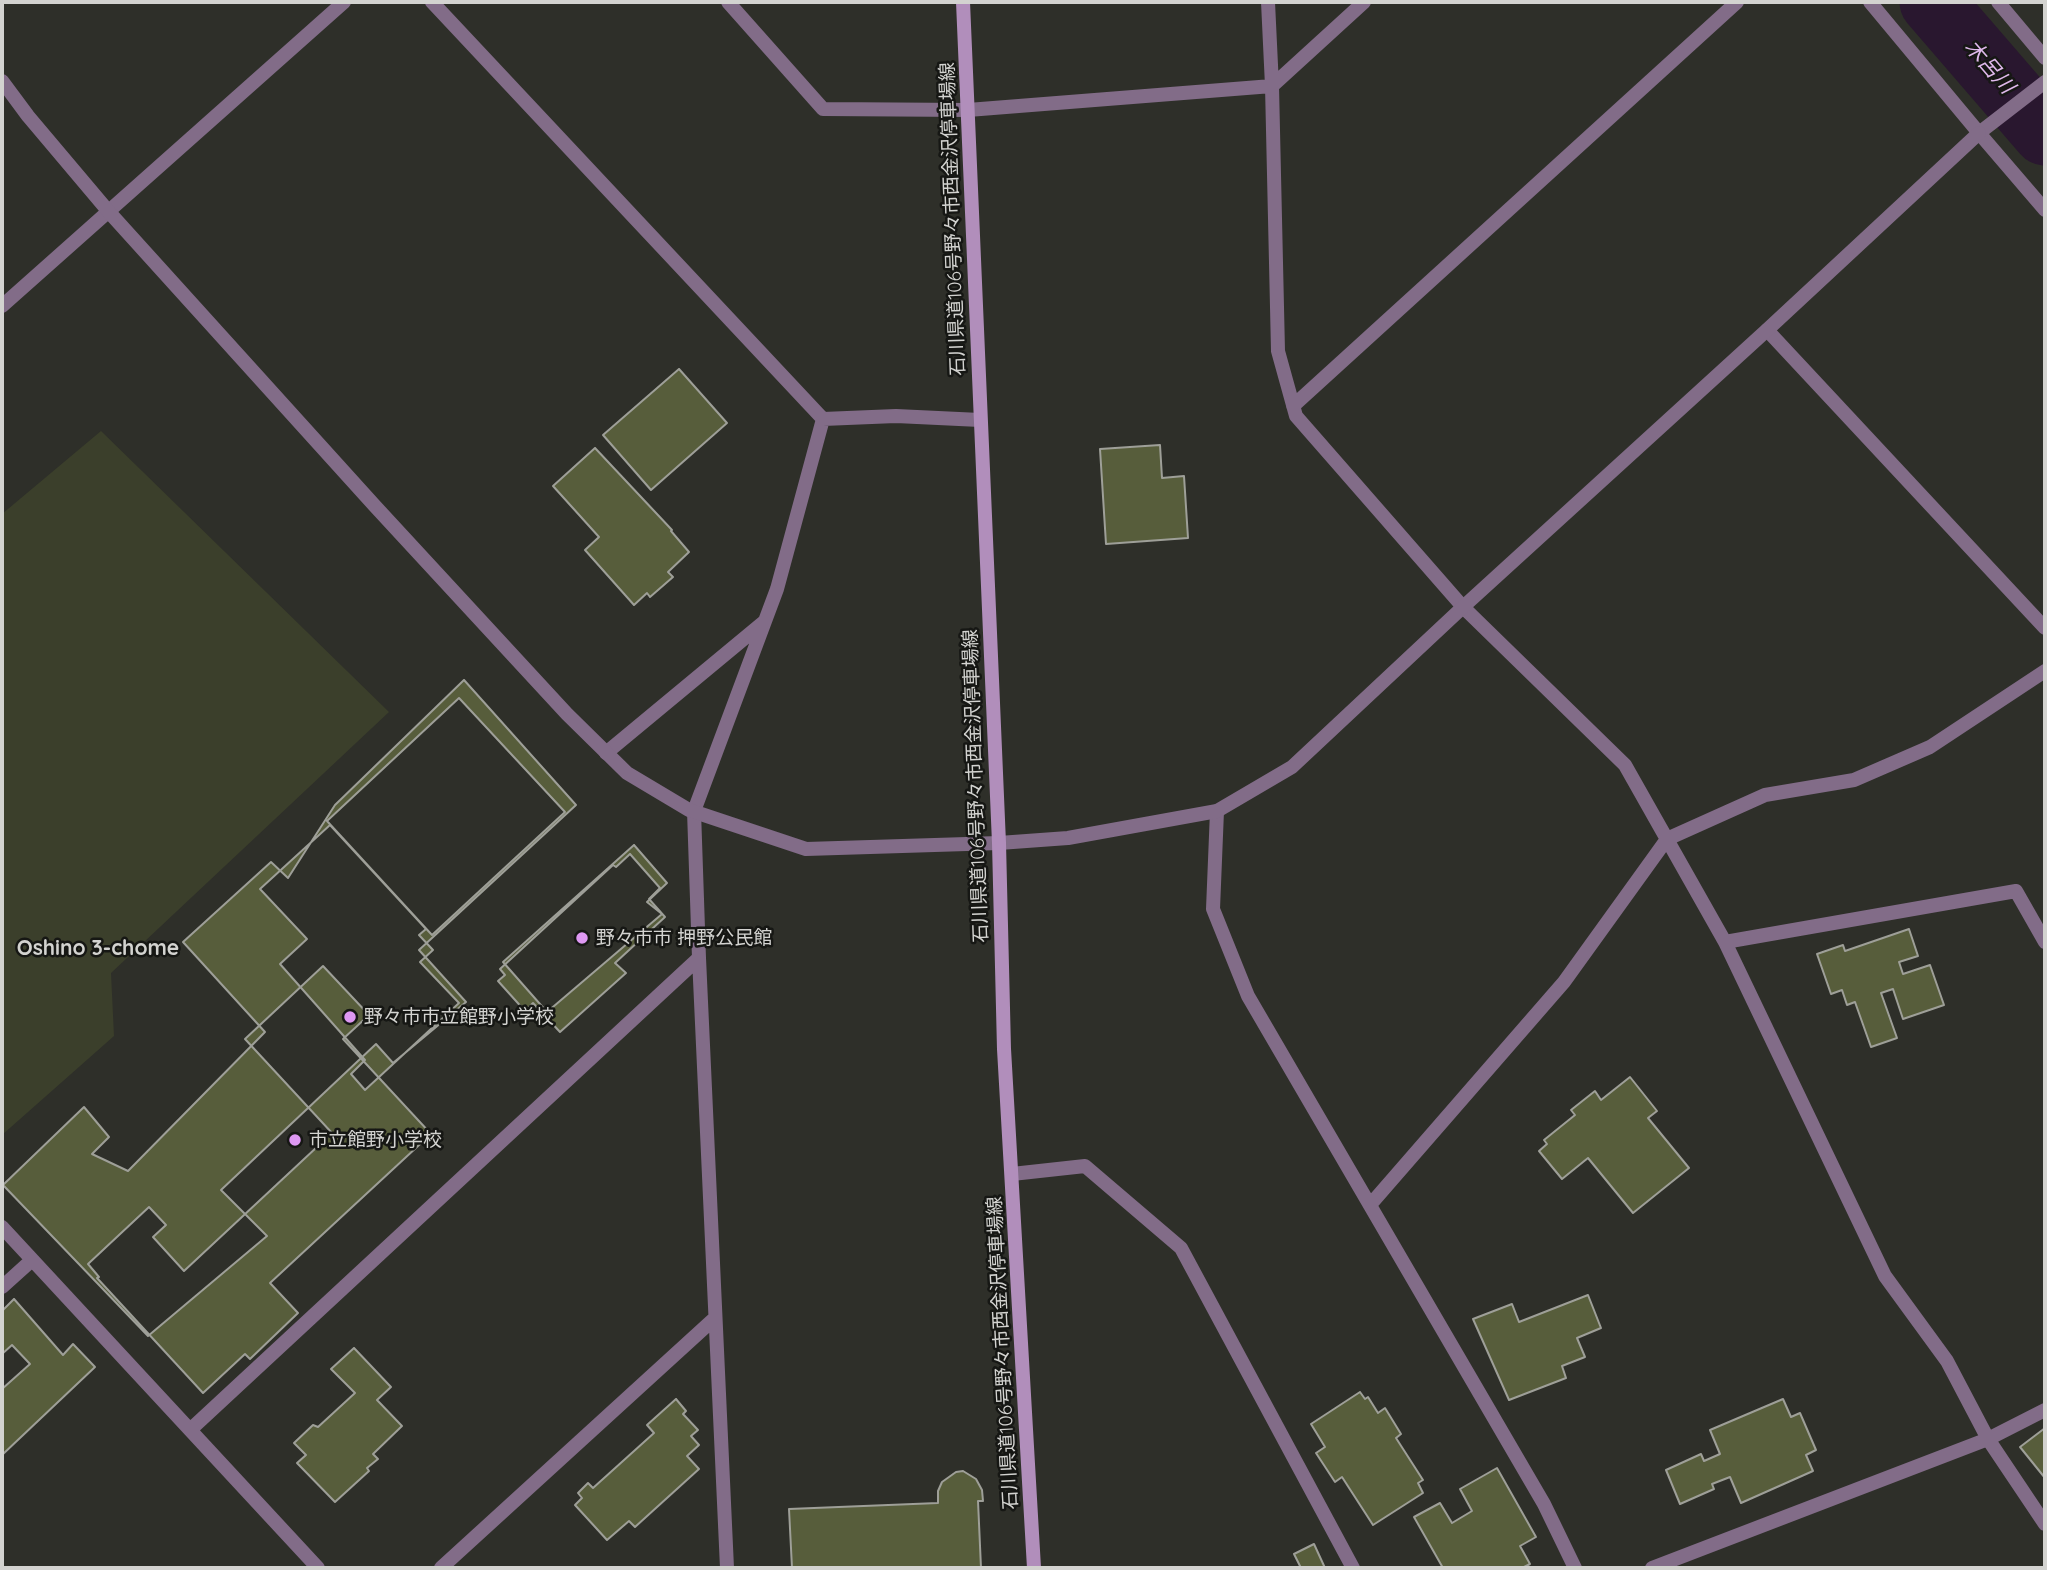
<!DOCTYPE html>
<html>
<head>
<meta charset="utf-8">
<style>
	body { margin:0 }
	#map { position:relative; width:2047px; height:1570px; overflow:hidden; background:#2e2f29; font-family:Quicksand,sans-serif }
	canvas { display:block }
	.frame { position:absolute; inset:0; border:4px solid #d3d3d0; pointer-events:none }
</style>
</head>
<body>
<div id="map">
<canvas width="2047" height="1570"></canvas>
<div class="frame"></div>
</div>
<script>
const c = document.querySelector('canvas').getContext('2d');
c.lineJoin = 'round';
function fillPath(path, color) {
  c.fillStyle = color;
  c.fill(path, 'evenodd');
}
function toPath(rows) {
  const path = new Path2D();
  for (const r of rows) {
    path.moveTo(r[0], r[1]);
    for (let i = 2; i < r.length; i += 2) path.lineTo(r[i], r[i + 1]);
  }
  return path;
}
function stroke(path, color, width, dash) {
  c.strokeStyle = color;
  c.lineWidth = width;
  c.lineCap = dash ? 'butt' : 'round';
  c.setLineDash(dash || []);
  c.stroke(path);
}
function label(font, color, halo, rows, align = 'center') {
  c.font = font + ' Quicksand,"Noto Sans JP",sans-serif';
  c.lineWidth = 5;
  c.setLineDash([]);
  c.textBaseline = 'middle';
  c.strokeStyle = halo;
  c.fillStyle = color;
  for (const [text, x, y, turn = 0] of rows) {
    c.save();
    c.translate(x, y);
    c.rotate((+turn || 0) * Math.PI / 180);
    c.textAlign = isNaN(turn) ? turn : align;
    if (halo) c.strokeText(text, 0, 0);
    c.fillText(text, 0, 0);
    c.restore();
  }
}
const green = toPath([
	[101,431,389,712,111,973,114,1036,2,1135,2,514]
]);
const river = toPath([
	[1932,2,2045,133]
]);
const building = toPath([
	[679,369,727,423,651,490,603,435,679,369],
	[1160,445,1162,478,1184,476,1188,538,1106,544,1100,449,1160,445],
	[595,448,672,530,671,531,689,552,668,572,673,577,650,597,647,593,634,605,585,550,599,537,553,486,595,448],
	[464,680,576,805,419,950,466,1002,393,1063,376,1044,221,1190,267,1236,148,1336,3,1185,84,1107,109,1137,92,1154,128,1171,265,1032,183,942,271,862,288,878,335,805,464,680],
	[459,698,565,812,432,935,327,821,459,698],
	[330,825,426,929,419,935,433,950,420,962,459,1003,365,1090,351,1074,365,1060,280,964,307,939,260,889,330,825],
	[634,845,667,883,647,902,662,914,547,1012,503,962,634,845],
	[630,854,660,888,649,899,665,917,615,963,626,973,560,1032,533,1003,525,1011,498,981,505,975,500,969,613,865,616,867,630,854],
	[1909,929,1918,956,1899,962,1903,974,1930,965,1944,1005,1903,1019,1893,989,1881,993,1897,1038,1871,1047,1855,1002,1847,1005,1842,990,1831,994,1817,954,1843,945,1845,951,1909,929],
	[323,966,369,1015,343,1039,431,1134,270,1283,298,1313,250,1359,245,1354,203,1393,97,1278,99,1277,88,1264,149,1207,166,1225,153,1237,184,1271,332,1133,245,1039,323,966],
	[1630,1077,1657,1111,1648,1118,1689,1168,1633,1213,1588,1158,1562,1179,1539,1151,1547,1144,1544,1140,1575,1115,1571,1110,1595,1091,1601,1100,1630,1077],
	[1588,1295,1601,1328,1577,1338,1585,1357,1562,1366,1566,1378,1509,1400,1473,1319,1512,1304,1519,1322,1588,1295],
	[14,1299,63,1355,73,1344,95,1367,2,1455,2,1389,30,1364,12,1345,2,1354,2,1311,14,1299],
	[354,1348,391,1387,377,1400,402,1426,373,1454,378,1459,367,1468,369,1471,335,1502,297,1463,306,1455,294,1443,313,1425,318,1427,355,1393,331,1369,354,1348],
	[1360,1392,1365,1399,1368,1397,1378,1413,1385,1408,1401,1434,1396,1438,1423,1480,1418,1483,1423,1493,1373,1525,1342,1477,1335,1482,1316,1453,1325,1447,1311,1424,1360,1392],
	[676,1399,686,1411,683,1414,698,1430,691,1436,699,1445,687,1456,699,1469,635,1527,629,1521,607,1540,575,1505,582,1498,578,1493,588,1483,593,1488,654,1433,647,1425,676,1399],
	[1783,1399,1791,1417,1800,1413,1816,1450,1806,1455,1813,1471,1741,1503,1730,1477,1712,1484,1714,1489,1680,1504,1666,1470,1701,1454,1704,1461,1720,1454,1710,1430,1783,1399],
	[2045,1428,2045,1478,2020,1447,2045,1428],
	[1497,1468,1536,1537,1520,1546,1530,1564,1522,1568,1443,1568,1414,1517,1440,1503,1452,1523,1472,1511,1460,1489,1497,1468],
	[963,1471,976,1479,982,1490,983,1501,978,1501,981,1568,792,1568,789,1509,938,1503,938,1491,942,1482,956,1472,963,1471],
	[1314,1544,1325,1568,1301,1568,1294,1554,1314,1544]
]);
const minor = toPath([
	[432,2,823,419,896,416,980,420],
	[728,2,823,109,968,110,1272,86,1364,2],
	[1268,2,1272,86,1278,351,1296,416,1463,607,1625,765,1725,942,2016,891,2045,942],
	[1870,2,1979,133,2045,82],
	[1998,2,2045,58],
	[1979,133,2045,210],
	[2,306,344,2],
	[1767,330,2045,628],
	[1293,406,1737,2],
	[606,753,764,622],
	[1217,811,1213,909,1248,996,1544,1504,1575,1568],
	[1725,942,1885,1276,1947,1361,1988,1439,2045,1524],
	[699,958,727,1568],
	[1012,1174,1085,1166,1181,1248,1353,1568],
	[1370,1205,1564,982,1667,839,1765,795,1854,780,1930,747,2045,671],
	[2,1227,318,1568],
	[2,1287,32,1260],
	[190,1430,699,958,694,811,777,589,823,419],
	[441,1568,715,1318],
	[1652,1568,1988,1439,2045,1410]
]);
const tertiary = toPath([
	[2,81,28,116,109,212,374,505,567,714,627,773,689,810,806,849,999,843,1068,838,1217,811,1292,767,1463,607,1767,330,1979,133]
]);
const secondary = toPath([
	[963,2,999,843,1004,1049,1034,1568]
]);
const markers = [
	[582,938,7,"#de98f2"],
	[350,1017,7,"#de98f2"],
	[295,1140,7,"#de98f2"]
];
const streetNames = [
	["石川県道106号野々市西金沢停車場線",953,219,-92],
	["石川県道106号野々市西金沢停車場線",976,786,-92],
	["石川県道106号野々市西金沢停車場線",1003,1353,-93]
];
const poiNames = [
	["野々市市 押野公民館",596,938],
	["野々市市立館野小学校",364,1017],
	["市立館野小学校",309,1140]
];
const waterNames = [
	["木呂川",1989,67,49]
];
const neighbourhoodNames = [
	["Oshino 3-chome",98,949]
];
fillPath(green, '#3b3f2b');
stroke(river, '#29172f', 65);
fillPath(building, '#575d3b');
stroke(building, '#9e9f98', 2);
stroke(minor, '#826c88', 14);
stroke(tertiary, '#826c88', 14);
stroke(secondary, '#b18ebb', 14);
for (const [x, y, r, color] of markers) {
  const dot = new Path2D();
  dot.arc(x, y, r, 0, 2 * Math.PI);
  c.fillStyle = color;
  c.fill(dot);
  stroke(dot, '#161714', 2.5);
}
label('19px', '#d3d3d0', '#161714', streetNames);
label('19px', '#d3d3d0', '#161714', poiNames, 'left');
label('italic 21px', '#dfb8eb', '#161714', waterNames);
label('bold 21px', '#d3d3d0', '#161714', neighbourhoodNames);
</script>
</body>
</html>
